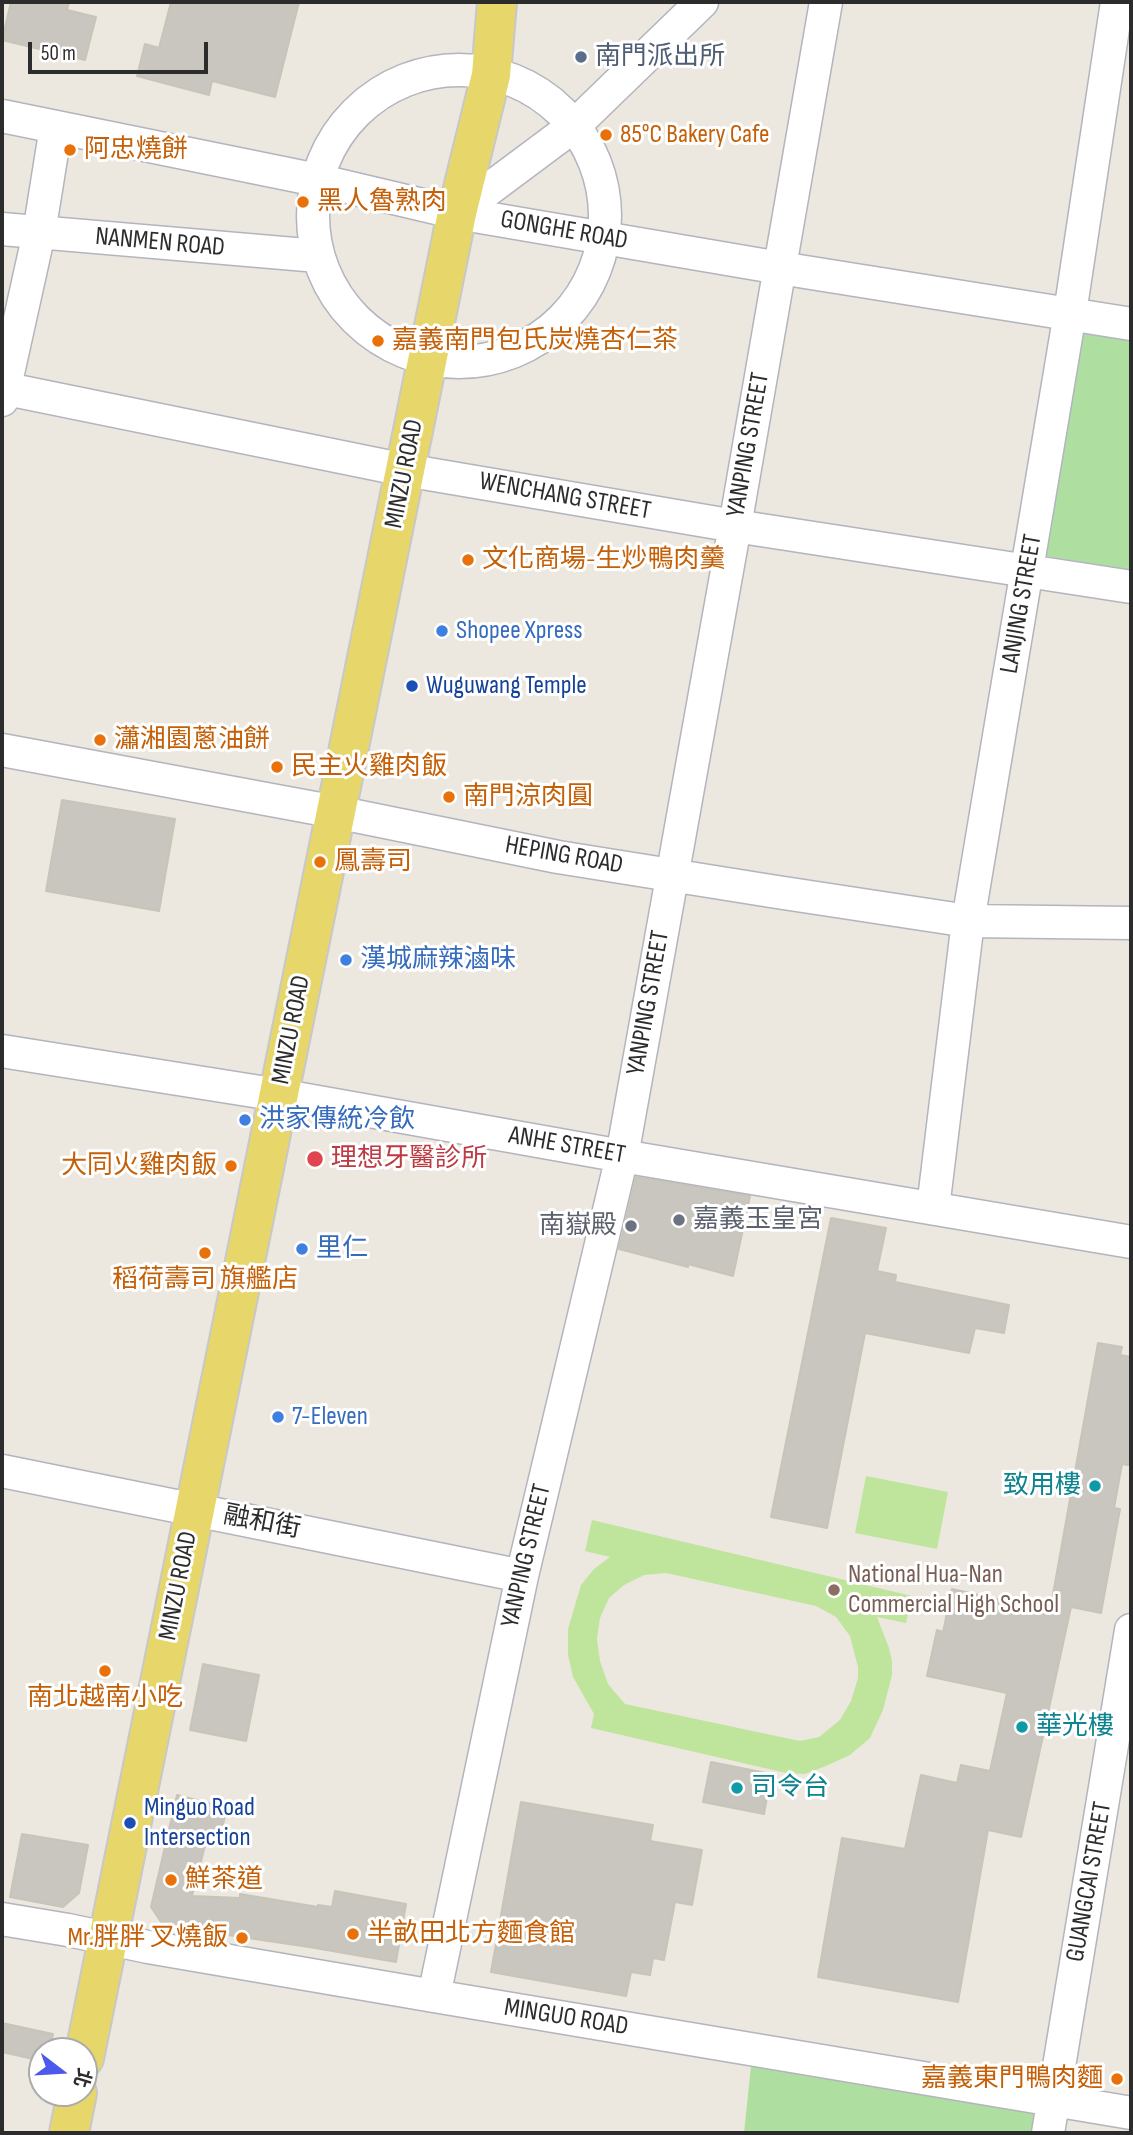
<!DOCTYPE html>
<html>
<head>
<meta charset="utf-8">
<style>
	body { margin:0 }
	#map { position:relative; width:1133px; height:2135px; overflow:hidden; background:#ece8df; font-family:"Sofia Sans Condensed","Noto Sans TC",sans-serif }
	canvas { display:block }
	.frame { position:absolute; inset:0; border:4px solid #2c2c2c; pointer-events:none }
	.north { position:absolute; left:28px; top:2037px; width:70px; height:70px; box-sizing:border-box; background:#fff; border:2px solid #ababab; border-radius:50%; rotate:107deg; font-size:19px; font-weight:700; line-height:28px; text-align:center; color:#2c2c2c }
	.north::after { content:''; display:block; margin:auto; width:24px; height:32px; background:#4c59ed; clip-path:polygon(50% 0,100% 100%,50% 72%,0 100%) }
	.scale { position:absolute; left:28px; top:42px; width:180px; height:32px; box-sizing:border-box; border:4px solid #2c2c2c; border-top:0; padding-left:9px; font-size:21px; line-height:24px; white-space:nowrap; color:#2c2c2c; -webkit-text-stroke:5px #fff; paint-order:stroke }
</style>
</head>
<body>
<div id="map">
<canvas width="1133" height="2135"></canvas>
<div class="frame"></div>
<div class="north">北</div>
<div class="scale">50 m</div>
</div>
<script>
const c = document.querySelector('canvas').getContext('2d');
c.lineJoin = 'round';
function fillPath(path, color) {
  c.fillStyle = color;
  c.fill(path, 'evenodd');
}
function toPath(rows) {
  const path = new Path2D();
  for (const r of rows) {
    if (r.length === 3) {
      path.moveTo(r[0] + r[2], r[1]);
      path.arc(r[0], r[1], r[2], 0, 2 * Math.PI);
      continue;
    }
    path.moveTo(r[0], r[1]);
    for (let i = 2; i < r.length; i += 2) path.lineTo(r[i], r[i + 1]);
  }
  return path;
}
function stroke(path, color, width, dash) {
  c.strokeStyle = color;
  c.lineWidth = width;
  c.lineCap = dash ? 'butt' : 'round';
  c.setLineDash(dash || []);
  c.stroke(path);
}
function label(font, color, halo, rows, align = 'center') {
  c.font = font + ' "Sofia Sans Condensed","Noto Sans TC",sans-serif';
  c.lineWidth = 6;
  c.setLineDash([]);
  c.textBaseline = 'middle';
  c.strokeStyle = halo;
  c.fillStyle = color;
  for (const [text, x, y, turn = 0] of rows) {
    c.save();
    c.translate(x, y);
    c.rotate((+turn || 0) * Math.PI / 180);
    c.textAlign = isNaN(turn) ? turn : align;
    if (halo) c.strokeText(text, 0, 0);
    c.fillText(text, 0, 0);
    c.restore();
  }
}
const green = toPath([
	[1077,325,1131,335,1131,570,1038,555],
	[751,2066,1054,2100,1046,2133,744,2133]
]);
const pitch = toPath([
	[866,1476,948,1492,937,1549,855,1533],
	[592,1520,912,1596,906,1623,877,1617,889,1648,892,1661,892,1675,883,1710,870,1738,850,1755,826,1766,805,1774,786,1773,591,1728,594,1714,573,1677,568,1655,568,1629,581,1585,594,1569,610,1557,585,1551],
	[666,1573,816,1606,836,1617,850,1636,858,1667,858,1678,851,1701,840,1720,819,1737,800,1741,625,1704,608,1684,600,1661,597,1639,600,1618,609,1598,624,1585,644,1575]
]);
const building = toPath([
	[11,2,69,2,67,10,96,17,85,60,2,40,11,2],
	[171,2,299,2,275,97,212,81,209,95,137,76,145,44,159,48,171,2],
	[62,800,175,819,159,911,46,891,62,800],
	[636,1177,750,1196,733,1276,688,1264,688,1267,619,1249,636,1177],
	[831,1218,886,1228,877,1271,896,1275,895,1282,1009,1305,1004,1333,975,1328,969,1353,865,1333,827,1528,771,1517,831,1218],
	[1098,1343,1122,1347,1120,1355,1131,1357,1131,1447,1128,1465,1122,1464,1114,1508,1120,1509,1101,1613,1071,1607,1021,1837,988,1830,958,2002,818,1977,842,1838,905,1849,921,1775,957,1783,961,1765,990,1771,1007,1693,927,1676,937,1630,943,1632,952,1589,1050,1611,1098,1343],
	[203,1664,259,1675,246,1741,190,1730,203,1664],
	[711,1762,771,1774,764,1814,703,1802,711,1762],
	[177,1795,227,1808,218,1845,206,1842,192,1896,240,1898,240,1894,318,1907,318,1905,332,1907,335,1891,406,1904,396,1962,309,1947,194,1930,161,1922,151,1907,177,1795],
	[521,1802,653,1825,650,1841,702,1850,692,1905,675,1902,664,1960,653,1958,650,1975,631,1972,626,1996,491,1972,521,1802],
	[22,1834,88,1845,79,1893,63,1907,10,1897,22,1834],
	[2,2023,53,2034,49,2051,42,2051,42,2061,2,2052,2,2023]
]);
const minor = toPath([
	[459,216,146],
	[2,116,317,180,457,213,780,268,1131,324],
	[457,213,575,125,702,2],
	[2,229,318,256],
	[2,388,405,470,735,526,1131,587],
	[2,400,39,233,56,127],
	[2,750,336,812,558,857,777,892,968,921,1131,923],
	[2,1051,279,1095,622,1156,1131,1242],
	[933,1208,968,921,1070,313,1117,2],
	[2,1471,522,1576],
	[2,1919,68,1930,148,1947,434,1996,1131,2113],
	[434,1996,522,1576,622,1156,735,526,826,2],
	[1048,2133,1131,1630]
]);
const major = toPath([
	[84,2058,457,213,491,75,497,2],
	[69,2133,77,2093]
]);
const markers = [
	[581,57,7,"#5c6f8a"],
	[606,135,7,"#e8710a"],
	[70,150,7,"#e8710a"],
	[303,202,7,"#e8710a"],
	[378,341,7,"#e8710a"],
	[468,560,7,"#e8710a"],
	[442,631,7,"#3f7fe0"],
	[412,686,7,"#1a4fb4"],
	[100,740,7,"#e8710a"],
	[277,767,7,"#e8710a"],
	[449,797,7,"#e8710a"],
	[320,862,7,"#e8710a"],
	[346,960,7,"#3f7fe0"],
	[245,1120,7,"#3f7fe0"],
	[315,1159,9,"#e0444e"],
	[231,1166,7,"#e8710a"],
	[679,1220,7,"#6b7280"],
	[631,1226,7,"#6b7280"],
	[302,1249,7,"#3f7fe0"],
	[205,1253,7,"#e8710a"],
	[278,1417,7,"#3f7fe0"],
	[1095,1486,7,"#0f9aa8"],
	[834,1590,7,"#8d6e63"],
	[105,1671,7,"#e8710a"],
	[1022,1727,7,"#0f9aa8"],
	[737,1788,7,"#0f9aa8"],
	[130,1823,7,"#1a4fb4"],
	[171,1880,7,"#e8710a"],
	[353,1934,7,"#e8710a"],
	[242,1938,7,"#e8710a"],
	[1117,2079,7,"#e8710a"]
];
const serviceNames = [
	["南門派出所",595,57]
];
const foodNames = [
	["85°C Bakery Cafe",620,135],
	["阿忠燒餅",84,150],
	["黑人魯熟肉",317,202],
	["嘉義南門包氏炭燒杏仁茶",392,341],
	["文化商場-生炒鴨肉羹",482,560],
	["瀟湘園蔥油餅",114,740],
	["民主火雞肉飯",291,767],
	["南門涼肉圓",463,797],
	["鳳壽司",334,862],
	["大同火雞肉飯",217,1166,"right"],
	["稻荷壽司 旗艦店",205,1280,"center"],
	["南北越南小吃",105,1698,"center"],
	["鮮茶道",185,1880],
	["半畝田北方麵食館",367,1934],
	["Mr.胖胖 叉燒飯",228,1938,"right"],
	["嘉義東門鴨肉麵",1103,2079,"right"]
];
const streetNames = [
	["GONGHE ROAD",564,231,10],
	["NANMEN ROAD",160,243,5],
	["YANPING STREET",749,445,-80],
	["MINZU ROAD",405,474,-79],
	["WENCHANG STREET",565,497,10],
	["LANJING STREET",1022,604,-80],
	["HEPING ROAD",564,856,10],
	["YANPING STREET",649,1003,-80],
	["MINZU ROAD",292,1030,-79],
	["ANHE STREET",567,1146,10],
	["融和街",262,1523,11],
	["YANPING STREET",527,1556,-77],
	["MINZU ROAD",179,1586,-79],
	["GUANGCAI STREET",1090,1882,-80],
	["MINGUO ROAD",566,2018,9]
];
const shopNames = [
	["Shopee Xpress",456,631],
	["漢城麻辣滷味",360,960],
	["洪家傳統冷飲",259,1120],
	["里仁",316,1249],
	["7-Eleven",292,1417]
];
const transitNames = [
	["Wuguwang Temple",426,686],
	["Minguo Road",144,1808],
	["Intersection",144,1838]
];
const healthNames = [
	["理想牙醫診所",331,1159]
];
const worshipNames = [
	["嘉義玉皇宮",693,1220],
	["南嶽殿",617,1226,"right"]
];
const cultureNames = [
	["致用樓",1081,1486,"right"],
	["華光樓",1036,1727],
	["司令台",751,1788]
];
const educationNames = [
	["National Hua-Nan",848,1575],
	["Commercial High School",848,1605]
];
fillPath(green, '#afdfa0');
fillPath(pitch, '#bfe59d');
fillPath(building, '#c8c6be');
stroke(building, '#c8c4b9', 2);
stroke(minor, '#b3b4be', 35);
stroke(major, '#c8c8c8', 42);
stroke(minor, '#fff', 32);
stroke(major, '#e7d76a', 38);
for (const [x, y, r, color] of markers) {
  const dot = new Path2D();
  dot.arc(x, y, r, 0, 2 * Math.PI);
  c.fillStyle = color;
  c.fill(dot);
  stroke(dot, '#fff', 2.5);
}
label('26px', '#4e5e75', '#fff', serviceNames, 'left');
label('26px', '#c56008', '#fff', foodNames, 'left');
label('26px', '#2c2c2c', '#fff', streetNames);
label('26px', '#366cbe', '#fff', shopNames, 'left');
label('26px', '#164399', '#fff', transitNames, 'left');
label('26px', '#be3a42', '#fff', healthNames, 'left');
label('26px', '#5b616d', '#fff', worshipNames, 'left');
label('26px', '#0d838f', '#fff', cultureNames, 'left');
label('26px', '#785e54', '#fff', educationNames, 'left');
</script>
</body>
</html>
